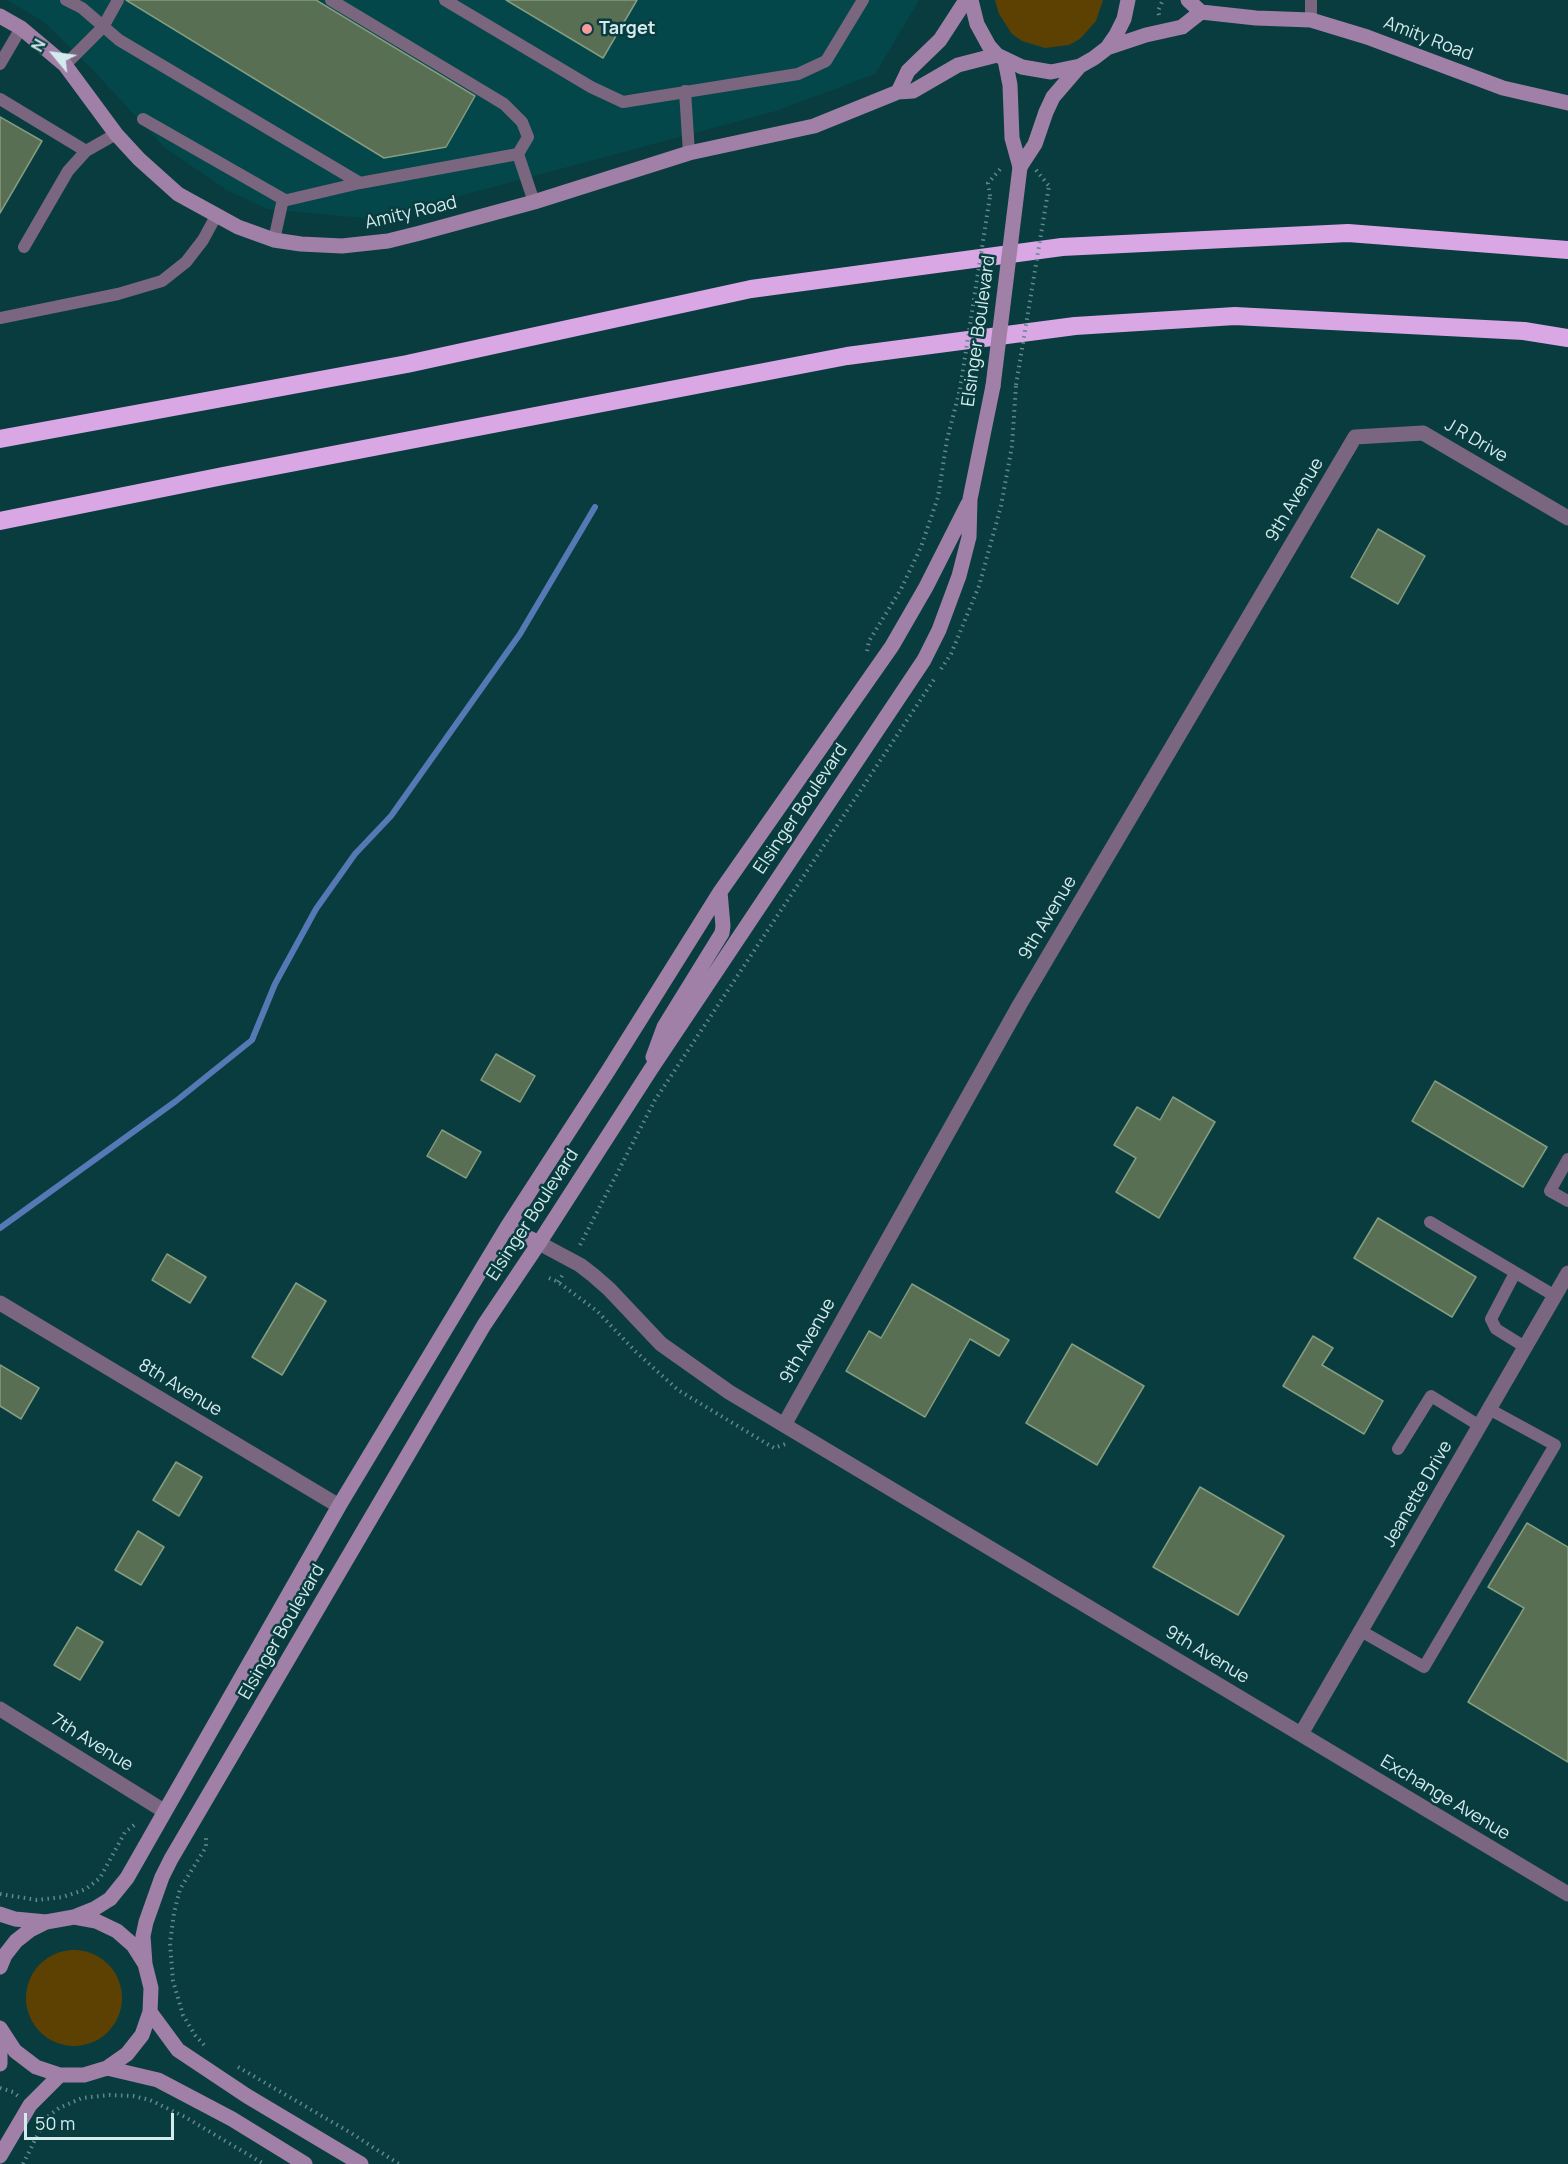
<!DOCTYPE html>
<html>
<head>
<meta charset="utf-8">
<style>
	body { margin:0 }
	#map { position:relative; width:1568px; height:2164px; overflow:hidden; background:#093c3f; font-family:Manrope,sans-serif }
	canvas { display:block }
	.north { position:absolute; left:24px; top:24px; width:60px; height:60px; -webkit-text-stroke:4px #093c3f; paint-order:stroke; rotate:299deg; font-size:16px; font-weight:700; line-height:24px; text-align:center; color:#d3ebec }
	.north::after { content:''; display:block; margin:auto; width:21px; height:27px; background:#d3ebec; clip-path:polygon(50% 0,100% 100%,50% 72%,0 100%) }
	.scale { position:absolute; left:24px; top:2113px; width:150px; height:27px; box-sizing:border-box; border:3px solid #d3ebec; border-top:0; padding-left:8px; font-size:18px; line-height:21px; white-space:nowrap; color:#d3ebec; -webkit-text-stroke:4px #093c3f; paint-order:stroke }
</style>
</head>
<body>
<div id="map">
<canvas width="1568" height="2164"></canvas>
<div class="north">N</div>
<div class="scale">50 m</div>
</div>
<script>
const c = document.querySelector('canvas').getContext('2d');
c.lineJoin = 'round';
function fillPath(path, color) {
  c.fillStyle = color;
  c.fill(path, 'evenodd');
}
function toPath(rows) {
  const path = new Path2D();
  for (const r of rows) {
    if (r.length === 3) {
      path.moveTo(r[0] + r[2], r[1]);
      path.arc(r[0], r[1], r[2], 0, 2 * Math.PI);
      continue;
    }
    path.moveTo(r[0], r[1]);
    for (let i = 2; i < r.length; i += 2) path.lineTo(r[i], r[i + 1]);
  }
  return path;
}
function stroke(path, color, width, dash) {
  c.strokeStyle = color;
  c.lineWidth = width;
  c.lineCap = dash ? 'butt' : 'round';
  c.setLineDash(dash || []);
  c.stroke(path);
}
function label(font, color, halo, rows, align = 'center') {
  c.font = font + ' Manrope,sans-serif';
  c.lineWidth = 5;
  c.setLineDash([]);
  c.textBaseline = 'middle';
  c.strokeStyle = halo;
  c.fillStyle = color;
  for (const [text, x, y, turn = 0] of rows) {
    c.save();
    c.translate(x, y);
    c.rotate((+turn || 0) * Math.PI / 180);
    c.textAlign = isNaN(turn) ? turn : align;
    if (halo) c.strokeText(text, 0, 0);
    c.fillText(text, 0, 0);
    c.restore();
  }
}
const built = toPath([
	[7,0,919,0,875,74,776,111,374,219,267,209,227,190,165,148,94,71,44,22]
]);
const green = toPath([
	[995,0,1103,0,1096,21,1080,39,1069,45,1045,48,1022,41,1012,34,999,14],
	[74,1998,48]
]);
const stream = toPath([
	[0,1228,176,1101,252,1040,275,984,316,909,355,854,391,816,520,634,595,507]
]);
const building = toPath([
	[126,0,316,0,475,96,446,147,384,158,126,0],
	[506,0,637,0,603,58,506,0],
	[0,117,42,141,0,213,0,117],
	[1378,529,1425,556,1398,604,1351,577,1378,529],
	[496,1054,535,1076,520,1102,481,1080,496,1054],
	[1435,1081,1547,1147,1523,1187,1412,1121,1435,1081],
	[1173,1097,1215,1122,1159,1218,1116,1192,1136,1158,1114,1145,1137,1107,1160,1120,1173,1097],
	[442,1130,481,1152,466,1178,427,1156,442,1130],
	[1378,1218,1476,1277,1452,1317,1354,1258,1378,1218],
	[167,1254,206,1277,190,1303,152,1280,167,1254],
	[296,1283,326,1301,282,1375,252,1357,296,1283],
	[912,1284,1009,1340,999,1356,970,1339,925,1417,846,1371,869,1331,881,1338,912,1284],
	[1313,1336,1333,1348,1322,1365,1383,1401,1364,1434,1283,1386,1313,1336],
	[1072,1344,1144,1386,1097,1465,1026,1423,1072,1344],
	[0,1365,39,1388,21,1419,0,1406,0,1365],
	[176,1462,202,1477,179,1516,153,1500,176,1462],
	[1200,1487,1284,1536,1238,1615,1153,1567,1200,1487],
	[1527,1523,1568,1547,1568,1762,1468,1702,1524,1608,1488,1587,1527,1523],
	[138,1531,164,1547,141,1585,115,1570,138,1531],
	[77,1627,103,1642,80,1680,54,1665,77,1627]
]);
const path = toPath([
	[1159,15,1158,11,1162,2],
	[1036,170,1049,186],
	[990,196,988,183,1002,167],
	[867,651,869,641,901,589,921,547,938,497,947,440,960,389],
	[941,669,951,654,979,586,1001,506,1012,446,1016,385],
	[580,1245,655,1100,935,678],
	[549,1278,558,1282,597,1311,636,1352,678,1390,774,1448,785,1444],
	[558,1282,564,1273],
	[0,1894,37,1900,63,1897,86,1889,100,1878,125,1832,137,1823],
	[204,2045,195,2035,183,2015,173,1981,170,1943,174,1913,180,1889,206,1847,206,1835],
	[238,2067,351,2133,399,2164],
	[0,2088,13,2092,18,2096],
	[23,2164,46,2118,59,2108,82,2098,109,2095,133,2096,150,2100,185,2117,264,2164]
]);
const lane = toPath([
	[66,0,82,8,119,40,360,183,518,154,528,137,522,122,504,104,331,0],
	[445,0,591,87,623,102,798,74,826,61,863,0],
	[1311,20,1311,0],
	[0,64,21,28],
	[65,65,103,27,118,0],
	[685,91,689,153],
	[0,99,86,151],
	[143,119,283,199,274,240],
	[518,154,534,202],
	[283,201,360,183],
	[24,247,68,171,86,151,116,134],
	[0,318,118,294,162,281,186,262,203,240,216,216],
	[1568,1159,1550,1191,1568,1201],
	[1430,1222,1555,1296],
	[1515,1273,1491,1319,1496,1329,1525,1347],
	[1398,1449,1431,1396,1480,1426],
	[1361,1631,1424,1667,1555,1445,1489,1409]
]);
const street = toPath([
	[539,1243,580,1265,593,1275,609,1289,661,1344,729,1392,1568,1894],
	[0,1303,339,1506],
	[784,1425,1020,1004,1355,437,1423,433,1568,518],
	[0,1709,164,1811],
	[1301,1734,1568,1273]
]);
const secondary = toPath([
	[971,0,977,24,989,46,997,55,1022,67,1051,72,1080,66,1094,58,1107,48,1116,35,1124,19,1128,0],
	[1188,0,1201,12,1256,18,1311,20,1367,37,1503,88,1568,103],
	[0,16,21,28,65,65,116,134,139,159,178,194,238,227,274,240,301,244,342,246,388,241,420,233,534,202,689,153,814,126,898,92,913,91,958,65,997,55],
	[1107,48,1146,35,1182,27,1201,12],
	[1005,60,1010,85,1012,138,1020,167],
	[898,92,908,71,940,40,966,0],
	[1020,167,1035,144,1046,112,1053,97,1078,68],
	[653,1057,664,1027,722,933,723,926,720,892],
	[507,1227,539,1243],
	[0,1914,15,1919,46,1922],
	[74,1917,94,1909,110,1899,127,1878,339,1506,507,1227,608,1071,720,892,892,646,926,587,968,504],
	[145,1964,143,1936,146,1922,162,1877,171,1859,484,1325,539,1243,651,1069,924,660,939,630,959,576,969,537,970,499,993,386],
	[0,1967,5,1955,16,1941,30,1930,46,1922,74,1917,96,1921,117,1931,133,1945,145,1964,151,1988,150,2012,142,2035,127,2054,107,2068,84,2075,60,2075,36,2067,15,2051,0,2028],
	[150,2012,178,2050,247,2096,361,2164],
	[0,2064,0,2029],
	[107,2068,158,2080,232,2119,305,2164],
	[0,2156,30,2105,60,2075]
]);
const highway = toPath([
	[0,439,407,364,751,289,1062,247,1348,233,1568,250],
	[0,521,223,476,847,356,1075,326,1235,316,1524,331,1568,338]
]);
const pathBridge = toPath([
	[1016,385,1049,186],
	[960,389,990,196]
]);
const secondaryBridge = toPath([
	[993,386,1020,167]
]);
const markers = [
	[587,29,6,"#f59b9a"]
];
const poiNames = [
	["Target",599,29]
];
const streetNames = [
	["Amity Road",1428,39,21],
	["Amity Road",411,213,-13],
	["Elsinger Boulevard",979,331,-82],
	["J R Drive",1476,441,30],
	["9th Avenue",1295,500,-59],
	["Elsinger Boulevard",801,809,-56],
	["9th Avenue",1048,918,-59],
	["Elsinger Boulevard",533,1215,-57],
	["9th Avenue",808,1341,-61],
	["8th Avenue",180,1388,31],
	["Jeanette Drive",1418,1494,-60],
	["Elsinger Boulevard",282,1632,-60],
	["9th Avenue",1207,1655,31],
	["7th Avenue",92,1743,32],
	["Exchange Avenue",1445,1798,31]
];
fillPath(built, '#04474a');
fillPath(green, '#5d4103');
stroke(stream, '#5579b5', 6);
fillPath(building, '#586f53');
stroke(building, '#849c7f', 1.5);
stroke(path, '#62898c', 4, [1.5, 4.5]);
stroke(lane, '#7b667f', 12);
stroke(street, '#7b667f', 15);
stroke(secondary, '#a180a8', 15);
stroke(highway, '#daa7e5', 18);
stroke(pathBridge, '#62898c', 4, [1.5, 4.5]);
stroke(secondaryBridge, '#a180a8', 15);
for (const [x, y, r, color] of markers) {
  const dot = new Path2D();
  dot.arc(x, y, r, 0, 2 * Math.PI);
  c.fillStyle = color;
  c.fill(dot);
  stroke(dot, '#093c3f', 2);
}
label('bold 18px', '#d3ebec', '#093c3f', poiNames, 'left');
label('18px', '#d3ebec', '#093c3f', streetNames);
</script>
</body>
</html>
